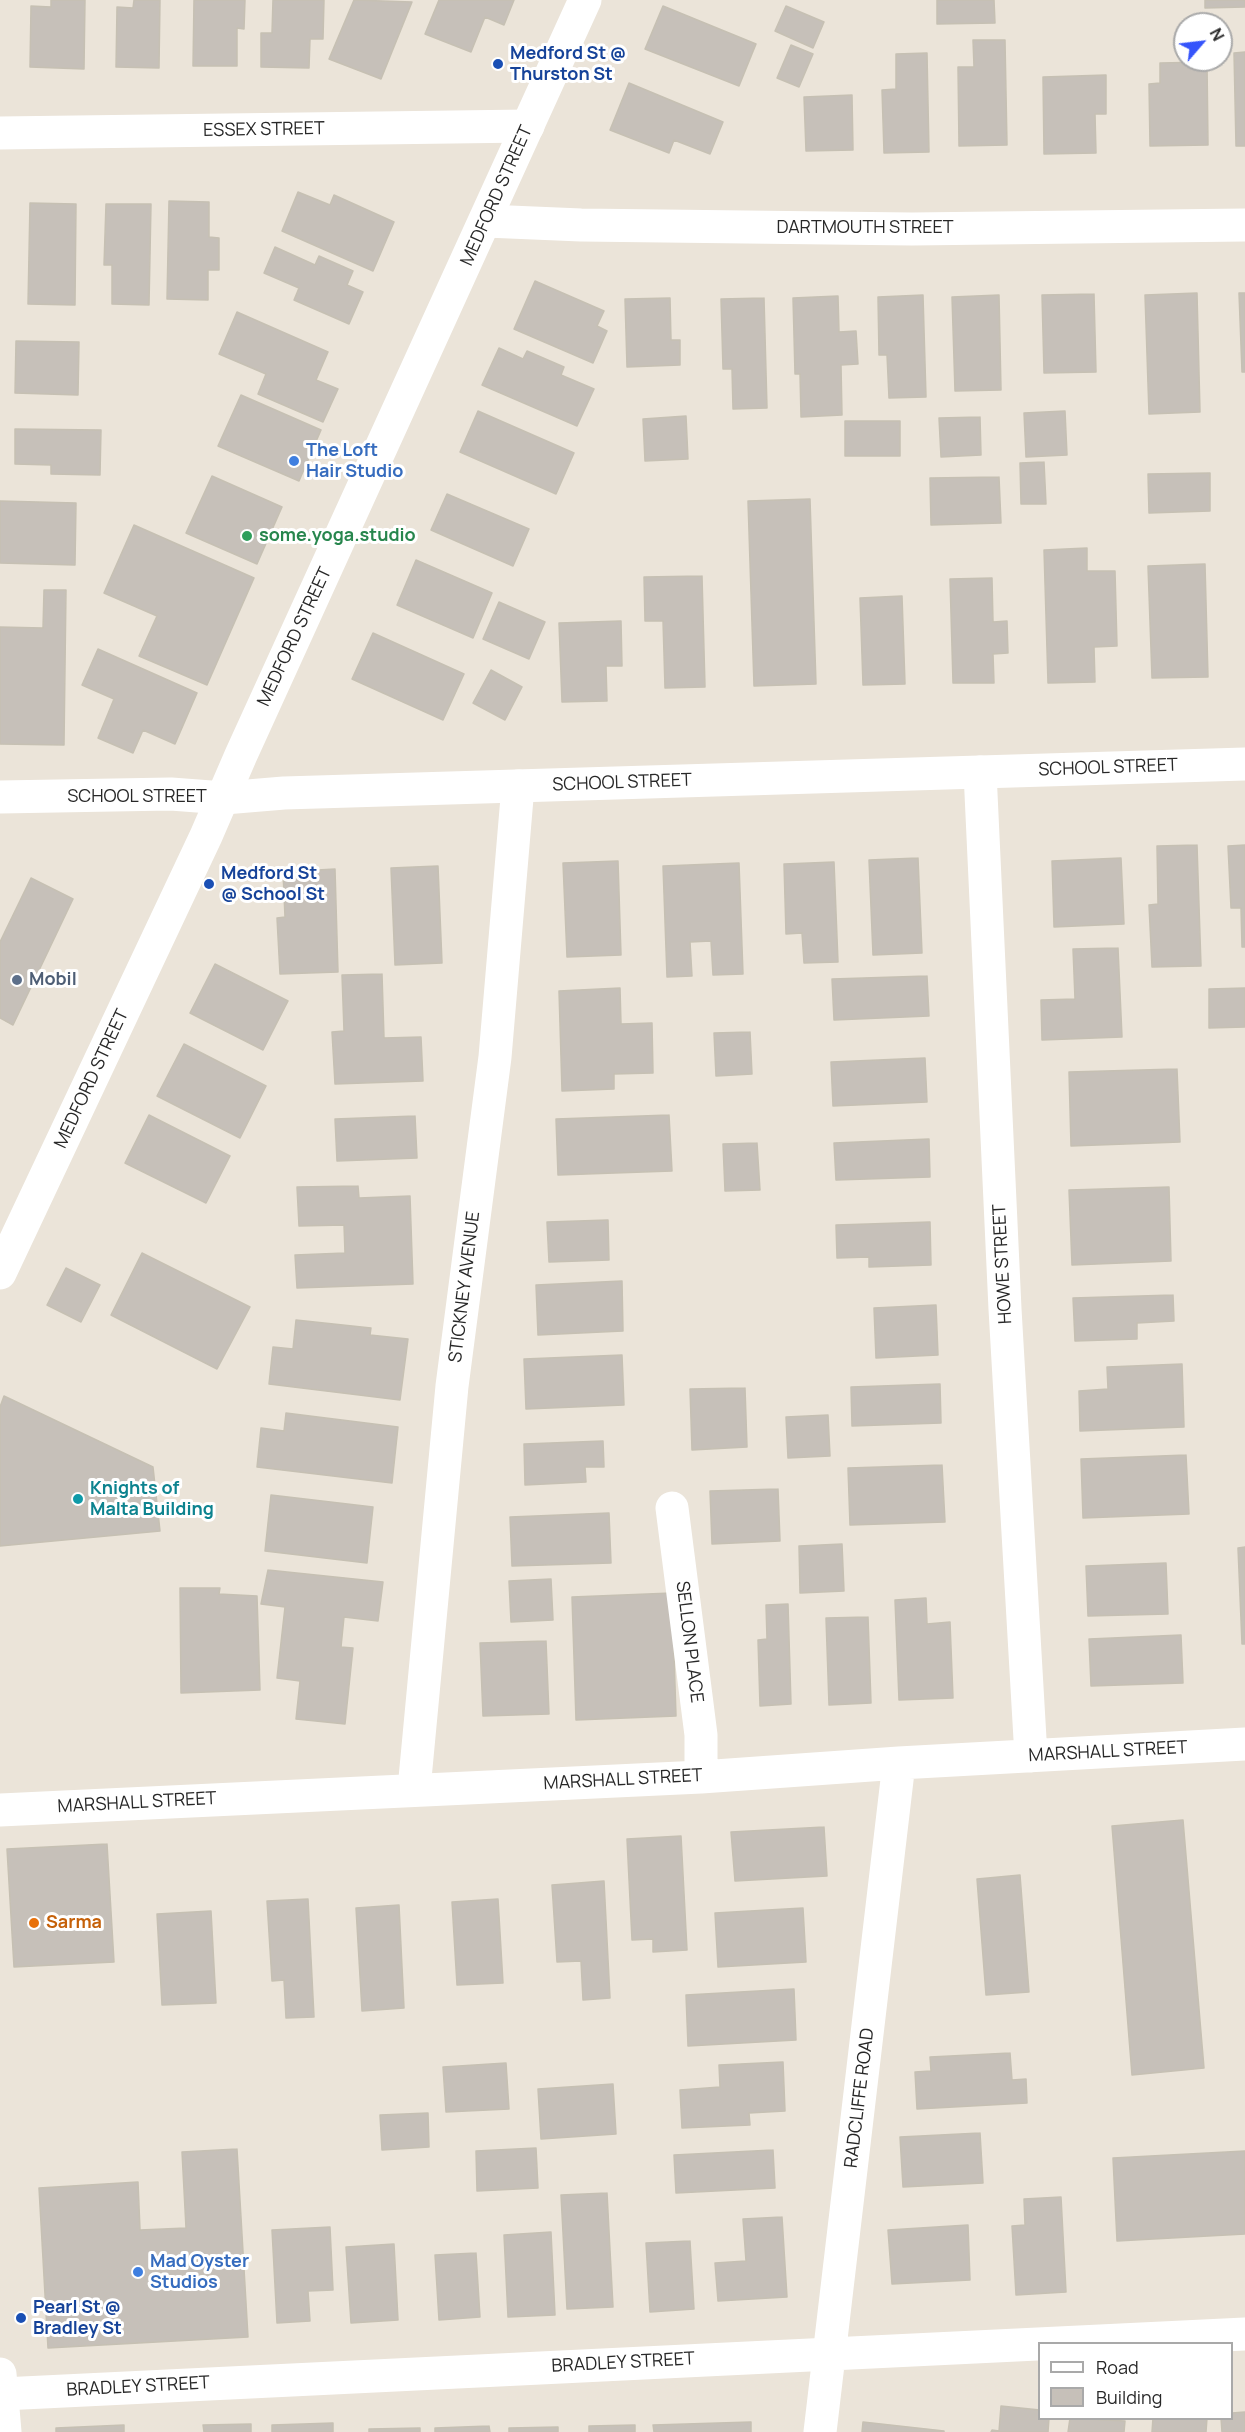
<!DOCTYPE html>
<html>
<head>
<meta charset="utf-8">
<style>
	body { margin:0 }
	#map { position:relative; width:1245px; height:2432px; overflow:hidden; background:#ebe4d9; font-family:Manrope,sans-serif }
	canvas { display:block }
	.legend { position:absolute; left:1038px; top:2342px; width:195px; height:78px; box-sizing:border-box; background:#fff; border:2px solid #a9a9a9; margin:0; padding:8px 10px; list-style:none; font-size:18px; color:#282828 }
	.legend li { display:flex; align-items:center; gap:12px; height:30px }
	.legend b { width:30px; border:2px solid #a9a9a9 }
	.north { position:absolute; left:1173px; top:12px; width:60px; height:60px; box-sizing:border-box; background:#fff; border:2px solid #a9a9a9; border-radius:50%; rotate:62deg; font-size:16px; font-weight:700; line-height:24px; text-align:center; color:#282828 }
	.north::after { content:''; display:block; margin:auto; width:21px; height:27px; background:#3554fb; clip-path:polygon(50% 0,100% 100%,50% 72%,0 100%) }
</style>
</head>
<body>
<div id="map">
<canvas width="1245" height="2432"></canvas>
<ul class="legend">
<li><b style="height:8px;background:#fff"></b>Road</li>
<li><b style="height:16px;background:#c6c0b9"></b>Building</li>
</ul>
<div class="north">N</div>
</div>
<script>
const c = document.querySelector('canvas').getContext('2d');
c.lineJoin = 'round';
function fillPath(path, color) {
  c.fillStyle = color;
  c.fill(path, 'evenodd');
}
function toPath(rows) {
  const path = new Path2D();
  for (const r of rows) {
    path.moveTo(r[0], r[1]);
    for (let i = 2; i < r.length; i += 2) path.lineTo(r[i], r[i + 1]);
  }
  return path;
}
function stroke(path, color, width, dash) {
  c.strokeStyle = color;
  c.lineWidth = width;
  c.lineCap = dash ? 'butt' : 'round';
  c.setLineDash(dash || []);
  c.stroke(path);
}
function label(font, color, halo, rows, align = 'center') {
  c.font = font + ' Manrope,sans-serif';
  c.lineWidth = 6;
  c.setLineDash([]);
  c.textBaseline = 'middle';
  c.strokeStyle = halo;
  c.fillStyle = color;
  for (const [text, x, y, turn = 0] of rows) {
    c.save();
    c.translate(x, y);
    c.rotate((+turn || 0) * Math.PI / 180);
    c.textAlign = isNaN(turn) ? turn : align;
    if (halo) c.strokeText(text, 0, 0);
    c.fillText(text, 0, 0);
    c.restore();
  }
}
const building = toPath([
	[51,0,85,0,84,69,30,67,31,6,51,7,51,0],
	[134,0,160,0,159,68,116,67,117,7,133,8,134,0],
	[194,0,245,0,244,29,237,28,237,66,193,66,194,0],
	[273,0,324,0,323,39,310,39,309,68,261,67,261,33,272,33,273,0],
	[354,0,412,2,381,79,329,59,354,0],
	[439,0,514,0,504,25,485,17,471,52,425,34,439,0],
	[937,0,994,0,995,23,937,24,937,0],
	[1205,0,1245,0,1245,7,1205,8,1205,0],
	[663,6,756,44,739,86,645,49,663,6],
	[786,6,824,22,813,48,775,31,786,6],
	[973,40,1005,40,1007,145,959,146,958,67,974,67,973,40],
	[791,45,813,54,799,87,777,78,791,45],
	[1245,52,1245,146,1236,146,1234,53,1245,52],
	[927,53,929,152,884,153,882,90,896,89,896,54,927,53],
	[1207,62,1208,145,1150,146,1149,84,1160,83,1160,63,1207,62],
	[1106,75,1106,114,1095,114,1096,153,1044,154,1043,77,1106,75],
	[629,83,723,122,710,154,674,140,669,153,610,130,629,83],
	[852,95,853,150,806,151,804,97,852,95],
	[298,192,330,205,334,195,394,222,373,271,282,231,298,192],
	[169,201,209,202,209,237,219,238,219,270,208,270,208,300,167,299,169,201],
	[30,203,76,204,75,305,28,304,30,203],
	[106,204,151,204,149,305,112,304,112,265,104,265,106,204],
	[275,247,315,265,319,256,353,271,347,285,363,292,349,324,294,300,299,288,264,273,275,247],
	[535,281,604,311,597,326,607,331,593,363,514,329,535,281],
	[1197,293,1200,412,1149,414,1145,295,1197,293],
	[1239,293,1245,293,1245,372,1242,372,1239,293],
	[1094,294,1096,372,1044,373,1042,295,1094,294],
	[923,295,926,397,889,398,887,355,879,355,878,297,923,295],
	[999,295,1001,390,955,391,952,297,999,295],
	[838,296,839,332,856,331,858,364,841,365,842,415,801,417,800,374,795,374,793,298,838,296],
	[670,298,671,340,680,340,680,365,627,367,625,299,670,298],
	[764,298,767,408,733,409,732,369,723,369,721,299,764,298],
	[237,312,328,352,316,380,338,389,323,422,258,394,266,374,219,354,237,312],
	[16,341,79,342,78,395,15,393,16,341],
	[499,348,523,359,527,351,564,367,561,375,594,389,577,426,482,385,499,348],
	[241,395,321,430,299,481,218,446,241,395],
	[478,411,574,453,556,494,460,452,478,411],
	[1065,411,1067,455,1026,457,1024,413,1065,411],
	[686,416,688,459,645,461,643,419,686,416],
	[980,417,981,455,941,457,939,418,980,417],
	[845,421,900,421,900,456,845,456,845,421],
	[15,429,101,430,100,475,51,474,51,465,15,464,15,429],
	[1044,462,1046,504,1021,504,1020,463,1044,462],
	[1210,473,1210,511,1149,513,1148,474,1210,473],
	[212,476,282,507,257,564,186,533,212,476],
	[999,477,1001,523,931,525,930,478,999,477],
	[447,494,529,529,513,566,431,530,447,494],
	[810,499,816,684,754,686,748,501,810,499],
	[0,501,76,503,75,565,0,563,0,501],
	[134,525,254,578,207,685,139,656,157,616,104,593,134,525],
	[1087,548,1087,571,1115,571,1117,646,1094,647,1095,682,1048,683,1044,550,1087,548],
	[416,560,492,593,473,638,397,605,416,560],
	[1205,564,1208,677,1152,678,1148,566,1205,564],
	[702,576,705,687,665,688,663,621,645,621,644,577,702,576],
	[992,578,993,622,1007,621,1008,653,993,654,994,683,953,683,950,579,992,578],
	[44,590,66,590,64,745,0,744,0,627,43,628,44,590],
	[902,596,905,684,863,685,860,598,902,596],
	[499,602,545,622,529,659,483,639,499,602],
	[621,621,622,666,606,666,607,701,562,702,559,623,621,621],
	[373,633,464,674,443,720,352,679,373,633],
	[98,649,197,693,175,744,143,730,133,753,98,738,114,699,82,685,98,649],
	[491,670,522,687,505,720,473,703,491,670],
	[1197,845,1201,966,1152,967,1149,905,1158,904,1157,846,1197,845],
	[1245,845,1245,947,1242,947,1241,908,1231,908,1228,846,1245,845],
	[918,858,922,953,873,955,869,860,918,858],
	[1121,858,1124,924,1054,927,1052,861,1121,858],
	[618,861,621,955,567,957,563,863,618,861],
	[834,862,838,962,804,963,802,933,786,934,784,864,834,862],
	[739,863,743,974,713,975,711,941,690,942,692,976,667,977,663,866,739,863],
	[438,866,442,963,395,965,391,868,438,866],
	[335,869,338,972,280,974,277,918,285,917,283,872,335,869],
	[31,878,73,899,13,1025,0,1018,0,942,31,878],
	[1118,948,1122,1037,1042,1040,1041,1000,1075,999,1073,949,1118,948],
	[215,964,288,1001,263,1050,190,1013,215,964],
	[382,974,384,1038,421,1037,423,1081,335,1084,332,1032,344,1031,342,975,382,974],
	[927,976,929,1016,834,1020,832,979,927,976],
	[620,988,621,1024,652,1023,653,1073,614,1074,614,1089,562,1091,559,991,620,988],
	[1245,988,1245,1027,1209,1028,1209,989,1245,988],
	[750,1032,752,1074,716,1076,714,1033,750,1032],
	[184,1044,266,1086,240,1138,157,1096,184,1044],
	[925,1058,927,1102,833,1106,831,1062,925,1058],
	[1177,1069,1180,1142,1071,1146,1069,1072,1177,1069],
	[149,1115,230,1156,206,1203,125,1163,149,1115],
	[669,1115,672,1171,558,1175,556,1119,669,1115],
	[415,1116,417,1158,337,1161,335,1119,415,1116],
	[929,1139,930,1177,836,1180,834,1143,929,1139],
	[757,1143,760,1190,725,1191,723,1144,757,1143],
	[358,1186,359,1198,410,1196,413,1284,297,1288,295,1255,345,1253,344,1225,299,1226,297,1187,358,1186],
	[1169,1187,1171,1261,1072,1265,1069,1190,1169,1187],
	[608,1220,609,1260,549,1262,547,1222,608,1220],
	[930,1222,931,1265,869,1267,869,1257,837,1258,836,1225,930,1222],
	[142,1253,250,1307,217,1369,111,1315,142,1253],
	[66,1268,100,1285,81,1322,47,1305,66,1268],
	[622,1281,623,1331,538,1335,536,1285,622,1281],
	[1173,1295,1174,1321,1137,1323,1137,1339,1075,1341,1073,1298,1173,1295],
	[936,1305,938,1355,876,1358,874,1308,936,1305],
	[296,1320,371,1328,370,1335,408,1339,400,1400,269,1384,273,1347,293,1349,296,1320],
	[622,1355,624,1405,526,1409,524,1359,622,1355],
	[1182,1364,1184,1427,1080,1431,1079,1391,1108,1389,1107,1367,1182,1364],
	[940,1384,941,1423,852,1426,851,1387,940,1384],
	[745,1388,747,1447,692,1450,690,1389,745,1388],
	[4,1396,153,1467,160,1531,0,1546,0,1407,4,1396],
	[286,1413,398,1427,392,1483,257,1467,261,1428,284,1431,286,1413],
	[828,1415,830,1456,788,1458,786,1417,828,1415],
	[603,1441,604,1467,585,1467,586,1482,525,1485,524,1444,603,1441],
	[1186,1455,1189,1514,1083,1518,1081,1459,1186,1455],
	[942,1465,945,1522,850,1525,848,1468,942,1465],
	[778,1489,780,1541,712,1544,710,1491,778,1489],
	[271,1495,373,1507,367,1563,265,1551,271,1495],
	[609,1513,611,1563,512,1566,510,1517,609,1513],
	[842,1544,844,1591,800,1593,799,1546,842,1544],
	[1245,1547,1245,1644,1242,1644,1238,1548,1245,1547],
	[1166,1563,1168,1614,1088,1616,1086,1566,1166,1563],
	[268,1570,383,1582,378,1621,344,1617,341,1647,353,1648,345,1724,296,1719,300,1681,277,1678,285,1607,261,1604,268,1570],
	[551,1579,553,1620,511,1622,509,1581,551,1579],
	[180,1588,220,1588,219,1594,257,1596,260,1690,181,1693,180,1588],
	[672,1593,676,1716,576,1720,572,1597,672,1593],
	[926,1598,927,1624,950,1622,953,1698,899,1700,895,1600,926,1598],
	[788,1604,791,1704,760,1706,758,1640,767,1639,766,1605,788,1604],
	[868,1617,871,1703,829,1705,826,1618,868,1617],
	[1181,1635,1183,1683,1091,1686,1089,1639,1181,1635],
	[546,1641,549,1714,483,1716,480,1643,546,1641],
	[1183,1820,1204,2068,1132,2075,1112,1826,1183,1820],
	[824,1827,827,1876,735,1881,731,1832,824,1827],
	[681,1836,687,1950,653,1952,653,1939,632,1940,627,1839,681,1836],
	[107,1844,114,1962,14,1967,7,1849,107,1844],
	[1020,1875,1029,1992,986,1995,977,1879,1020,1875],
	[604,1881,610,1998,583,2000,581,1961,557,1962,552,1885,604,1881],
	[308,1899,314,2017,286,2018,284,1980,272,1981,267,1901,308,1899],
	[498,1899,503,1983,457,1985,452,1902,498,1899],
	[399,1905,404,2008,362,2011,356,1908,399,1905],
	[803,1908,806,1962,718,1967,715,1913,803,1908],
	[211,1911,216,2003,162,2005,157,1914,211,1911],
	[794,1989,796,2040,688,2046,686,1995,794,1989],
	[1010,2053,1012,2080,1026,2079,1027,2103,917,2109,915,2072,931,2071,930,2057,1010,2053],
	[783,2062,785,2111,749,2113,750,2125,682,2128,680,2090,720,2087,719,2065,783,2062],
	[506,2063,509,2109,446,2112,443,2067,506,2063],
	[613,2084,616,2134,541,2139,538,2089,613,2084],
	[428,2113,429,2147,382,2150,380,2115,428,2113],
	[980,2133,983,2183,903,2187,900,2137,980,2133],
	[536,2148,538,2188,477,2191,476,2151,536,2148],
	[237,2149,248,2337,48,2348,39,2188,138,2182,140,2230,186,2228,182,2152,237,2149],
	[773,2150,775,2188,676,2193,674,2155,773,2150],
	[1245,2151,1245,2234,1117,2241,1113,2158,1245,2151],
	[607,2193,613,2307,567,2309,561,2195,607,2193],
	[1061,2197,1066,2292,1016,2295,1012,2226,1025,2225,1024,2199,1061,2197],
	[782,2217,787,2297,718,2301,715,2263,746,2261,743,2219,782,2217],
	[968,2225,970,2280,892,2284,888,2230,968,2225],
	[330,2227,333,2290,308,2291,310,2321,277,2323,272,2230,330,2227],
	[551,2232,555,2315,508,2317,504,2235,551,2232],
	[690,2241,694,2309,650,2312,646,2243,690,2241],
	[394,2244,398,2320,351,2323,346,2247,394,2244],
	[476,2253,480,2317,439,2320,435,2255,476,2253],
	[1001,2406,1040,2410,1040,2418,1049,2418,1048,2432,991,2432,992,2430,999,2431,1001,2406],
	[1245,2412,1245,2432,1222,2432,1221,2418,1232,2418,1232,2413,1245,2412],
	[1070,2418,1125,2421,1124,2432,1068,2432,1070,2418],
	[1153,2418,1207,2418,1206,2432,1152,2432,1153,2418],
	[751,2422,751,2432,654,2432,653,2425,751,2422],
	[863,2422,944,2431,944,2432,862,2432,863,2422],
	[333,2423,333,2432,272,2432,272,2425,333,2423],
	[251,2424,251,2432,204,2432,203,2425,251,2424],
	[124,2425,124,2432,56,2432,56,2428,124,2425],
	[635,2425,635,2432,589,2432,589,2426,635,2425],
	[489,2426,490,2432,435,2432,435,2428,489,2426],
	[558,2427,558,2432,509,2432,509,2428,558,2427],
	[420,2428,420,2432,369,2432,369,2429,420,2428]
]);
const minor = toPath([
	[0,133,528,126],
	[486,221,581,225,912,229,1245,225],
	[980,772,1005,1309,1031,1756],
	[672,1508,701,1735,701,1777],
	[414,1789,452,1386,495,1057,518,786],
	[0,1810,701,1777,899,1763,1245,1744],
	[2,2394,1245,2334],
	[820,2432,899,1763]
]);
const tertiary = toPath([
	[0,797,171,794,224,798,284,793,1245,764],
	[0,2374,5,2432]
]);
const secondary = toPath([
	[0,1273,206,836,241,755,585,0]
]);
const markers = [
	[498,64,6,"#1a4fb4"],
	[294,461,6,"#3f7fe0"],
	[247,536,6,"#2e9e5b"],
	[209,884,6,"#1a4fb4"],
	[17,980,6,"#5c6f8a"],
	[78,1499,6,"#0f9aa8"],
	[34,1923,6,"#e8710a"],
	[138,2272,6,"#3f7fe0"],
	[21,2318,6,"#1a4fb4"]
];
const transitNames = [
	["Medford St @",510,54],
	["Thurston St",510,75],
	["Medford St",221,874],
	["@ School St",221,895],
	["Pearl St @",33,2308],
	["Bradley St",33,2329]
];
const streetNames = [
	["ESSEX STREET",264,130,-1],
	["MEDFORD STREET",497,196,-66],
	["DARTMOUTH STREET",865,228],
	["MEDFORD STREET",295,637,-65],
	["SCHOOL STREET",1108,768,-2],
	["SCHOOL STREET",622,783,-2],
	["SCHOOL STREET",137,797],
	["MEDFORD STREET",92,1079,-65],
	["HOWE STREET",1003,1264,-93],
	["STICKNEY AVENUE",465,1287,-83],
	["SELLON PLACE",689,1642,83],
	["MARSHALL STREET",1108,1752,-3],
	["MARSHALL STREET",623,1780,-3],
	["MARSHALL STREET",137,1803,-3],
	["RADCLIFFE ROAD",860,2098,-83],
	["BRADLEY STREET",623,2363,-3],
	["BRADLEY STREET",138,2387,-3]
];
const shopNames = [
	["The Loft",306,451],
	["Hair Studio",306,472],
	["Mad Oyster",150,2262],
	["Studios",150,2283]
];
const leisureNames = [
	["some.yoga.studio",259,536]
];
const serviceNames = [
	["Mobil",29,980]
];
const cultureNames = [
	["Knights of",90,1489],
	["Malta Building",90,1510]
];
const foodNames = [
	["Sarma",46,1923]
];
fillPath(building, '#c6c0b9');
stroke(building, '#c6c0b3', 1.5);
stroke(minor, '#fff', 33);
stroke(tertiary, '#fff', 33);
stroke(secondary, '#fff', 33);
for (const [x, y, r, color] of markers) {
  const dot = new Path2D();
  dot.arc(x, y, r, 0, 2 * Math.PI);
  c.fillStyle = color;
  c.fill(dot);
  stroke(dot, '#fff', 2);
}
label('bold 18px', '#164399', '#fff', transitNames, 'left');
label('18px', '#282828', '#fff', streetNames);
label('bold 18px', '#366cbe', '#fff', shopNames, 'left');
label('bold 18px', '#27864d', '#fff', leisureNames, 'left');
label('bold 18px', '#4e5e75', '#fff', serviceNames, 'left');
label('bold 18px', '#0d838f', '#fff', cultureNames, 'left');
label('bold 18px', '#c56008', '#fff', foodNames, 'left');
</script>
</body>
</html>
